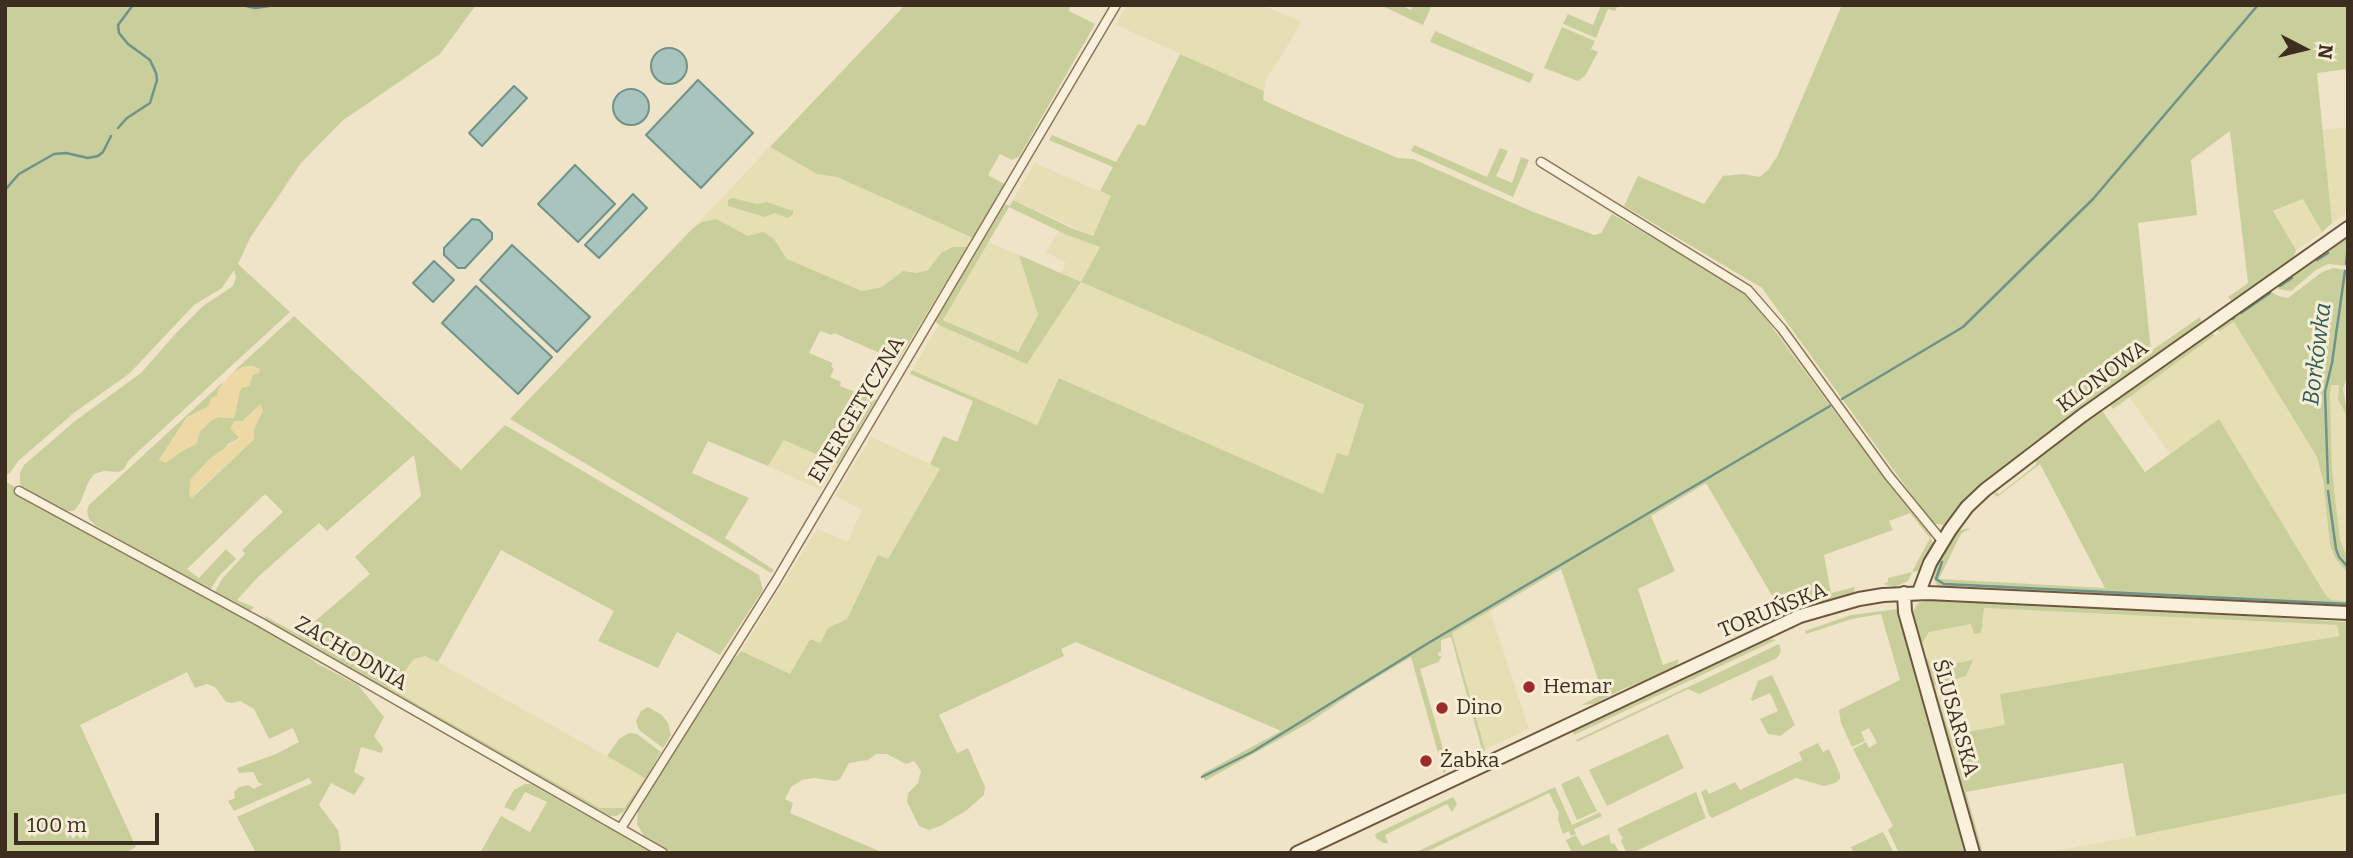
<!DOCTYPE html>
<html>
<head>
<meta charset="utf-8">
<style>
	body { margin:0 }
	#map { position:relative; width:2353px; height:858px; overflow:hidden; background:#f0e4c8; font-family:Bitter,serif }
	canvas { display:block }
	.frame { position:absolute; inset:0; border:7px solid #3d2e20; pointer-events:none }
	.north { position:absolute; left:2269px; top:14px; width:70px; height:70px; -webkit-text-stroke:5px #f7eed8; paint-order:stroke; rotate:97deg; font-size:19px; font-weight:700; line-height:28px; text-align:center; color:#3d2e20 }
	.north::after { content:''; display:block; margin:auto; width:24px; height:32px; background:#3d2e20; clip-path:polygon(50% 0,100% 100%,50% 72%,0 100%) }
	.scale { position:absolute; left:14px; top:813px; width:145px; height:32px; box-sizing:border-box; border:4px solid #3d2e20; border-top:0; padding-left:9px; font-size:21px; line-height:24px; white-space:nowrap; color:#3d2e20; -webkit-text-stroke:5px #f7eed8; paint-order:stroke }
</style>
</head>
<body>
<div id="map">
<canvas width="2353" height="858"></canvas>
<div class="frame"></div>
<div class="north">N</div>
<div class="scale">100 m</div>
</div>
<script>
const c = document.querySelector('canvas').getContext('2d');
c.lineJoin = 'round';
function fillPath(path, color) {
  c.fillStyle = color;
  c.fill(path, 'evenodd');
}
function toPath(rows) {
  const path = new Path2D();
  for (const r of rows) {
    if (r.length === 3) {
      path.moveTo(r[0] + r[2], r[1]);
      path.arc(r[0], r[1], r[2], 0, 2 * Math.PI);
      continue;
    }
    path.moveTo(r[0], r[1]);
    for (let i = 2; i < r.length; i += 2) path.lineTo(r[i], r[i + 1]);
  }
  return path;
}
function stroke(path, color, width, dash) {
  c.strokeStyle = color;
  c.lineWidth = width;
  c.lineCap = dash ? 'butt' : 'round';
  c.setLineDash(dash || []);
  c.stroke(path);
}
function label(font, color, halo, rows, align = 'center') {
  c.font = font + ' Bitter,serif';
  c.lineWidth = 6;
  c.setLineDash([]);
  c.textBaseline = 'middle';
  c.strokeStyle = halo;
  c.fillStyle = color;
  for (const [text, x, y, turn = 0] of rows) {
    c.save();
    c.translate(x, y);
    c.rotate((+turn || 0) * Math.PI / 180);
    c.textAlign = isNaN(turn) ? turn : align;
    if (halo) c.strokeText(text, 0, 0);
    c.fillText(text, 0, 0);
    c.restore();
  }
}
const farmland = toPath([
	[1127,5,1262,5,1302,22,1266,80,1264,91,1116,25],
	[2348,127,2348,212,2332,223,2323,130],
	[770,147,817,174,837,177,973,238,967,247,953,247,942,252,928,270,916,273,903,272,882,287,862,291,787,259,774,239,749,236,733,229,702,222,693,228],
	[1035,163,1111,196,1093,236,1013,200],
	[2303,199,2322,232,2296,250,2273,212],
	[1059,231,1100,247,1081,282,1364,406,1348,456,1337,453,1323,494,1060,378,1038,425,912,370,939,325,1028,363,1081,283,1061,273,1066,263,1046,252],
	[988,242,1019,255,1038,315,1018,352,943,319],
	[2234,322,2320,462,2330,545,2335,558,2348,573,2348,601,2331,600,2325,594,2219,419,2170,454,2129,397],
	[2331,385,2339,385,2338,400,2348,417,2348,559,2340,540,2332,470,2330,406],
	[871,437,941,469,888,559,878,556,847,619,828,628,820,644,809,639,790,675,741,651,817,529,848,541,862,510,835,496],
	[784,440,838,464,821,490,768,466],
	[1984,608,2337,625,2339,636,2001,694,2005,725,1949,736,1934,686,1966,676,1952,663,1931,668,1921,645,1929,632,1971,624,1974,634],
	[1490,610,1529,729,1484,750,1452,633],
	[425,656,438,662,645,777,624,808,600,808,391,689,414,659],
	[2348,793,2348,853,2045,853,2136,836]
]);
const green = toPath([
	[5,5,476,5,440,54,342,121,301,163,250,238,238,264,290,312,129,460,124,469,119,472,104,471,94,474,88,483,80,503,74,511,63,511,23,491,20,483,20,473,24,465,75,421,141,373,177,332,203,306,233,286,236,277,234,270,222,288,194,305,129,374,75,412,18,461,10,473,5,476],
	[905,5,1070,5,1069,11,1095,24,1019,157,1012,160,1000,154,988,175,1006,185,973,238,837,177,817,174,770,147],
	[1380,5,1401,5,1411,10,1413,5,1432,5,1423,25],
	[1601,5,1618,5,1615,11,1608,9,1596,38,1563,24,1568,14,1593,25],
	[1842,5,2348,5,2348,69,2317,73,2332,223,2322,232,2303,199,2273,211,2296,250,2293,261,2235,302,2231,300,2228,297,2248,283,2230,131,2191,160,2197,215,2138,223,2151,351,2200,317,2201,322,2199,327,2030,445,1966,500,1952,519,1943,525,1936,524,1929,519,1762,288,1624,206,1638,176,1704,204,1723,176,1744,174,1760,177,1768,170,1777,157],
	[1562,27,1595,41,1591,49,1598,52,1585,76,1578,81,1544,68],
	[1435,31,1534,74,1530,83,1430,42],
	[1180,54,1264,91,1263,100,1305,119,1398,158,1413,159,1531,211,1594,235,1601,233,1612,214,1737,287,1752,300,1890,486,1930,535,1933,544,1926,562,1919,571,1912,572,1908,581,1895,587,1883,584,1888,582,1888,578,1912,572,1930,538,1910,513,1889,521,1893,530,1824,555,1831,593,1855,587,1854,593,1792,611,1751,631,1748,630,1746,627,1781,611,1706,483,1651,516,1675,571,1638,589,1663,665,1679,659,1677,666,1655,677,1623,689,1594,704,1581,705,1603,694,1561,569,1452,633,1485,750,1474,762,1465,764,1458,761,1466,758,1465,755,1482,750,1451,637,1441,640,1441,652,1438,653,1439,656,1442,656,1438,662,1420,669,1446,759,1445,768,1447,768,1444,774,1411,657,1358,689,1310,722,1205,781,1202,774,1281,731,1076,642,1061,649,1064,656,939,715,957,753,968,748,985,787,984,795,967,810,942,825,929,830,919,826,907,802,908,793,918,783,921,771,914,761,906,764,887,754,876,754,868,760,849,763,840,779,835,781,814,778,802,780,791,787,785,799,793,803,790,813,884,853,673,853,644,836,637,824,638,810,728,666,741,651,790,674,810,639,820,643,828,628,847,619,878,555,888,559,940,469,930,464,943,436,957,442,973,401,910,374,912,370,1037,425,1059,378,1323,494,1337,453,1348,456,1364,405,1081,282,1027,364,939,325,935,321,1005,204,1010,206,1013,200,1071,228,1093,236,1111,196,1100,191,1113,167,1049,140,1052,135,1116,162,1138,124,1145,126],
	[1009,207,1067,235,1100,247,1081,282,1019,255,1038,315,1018,352,943,320],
	[1414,145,1487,177,1500,148,1508,151,1496,176,1512,183,1521,157,1529,160,1513,197,1411,151],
	[732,198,757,204,767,202,793,211,793,214,788,218,775,213,765,217,728,206,728,200],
	[716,219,748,236,763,232,774,239,787,259,862,291,882,287,903,271,916,273,928,270,942,252,953,247,967,247,898,361,834,333,832,335,820,331,809,353,833,363,831,366,834,369,830,377,841,382,840,386,876,400,838,464,784,440,768,466,708,441,692,473,749,498,725,538,774,570,771,573,510,419,693,228,702,222],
	[2348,233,2348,266,2328,264,2316,270,2291,291,2278,289,2278,284],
	[2333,268,2348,270,2348,373,2343,389,2348,417,2338,400,2339,385,2331,385,2330,397,2332,470,2340,540,2348,559,2348,573,2335,558,2330,545,2323,481,2317,457,2234,322,2219,332,2216,327,2270,291,2279,296,2288,298,2322,272],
	[294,316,461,470,505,425,759,575,763,590,720,655,677,632,658,668,598,641,614,611,501,550,438,662,425,656,414,659,391,689,600,808,624,808,645,778,607,756,619,739,629,733,637,734,661,752,631,804,623,812,616,816,610,816,266,623,265,616,299,635,370,574,355,557,421,496,414,455,327,531,319,523,259,576,237,600,254,607,249,612,216,593,215,591,222,579,245,554,242,550,283,512,265,494,187,569,199,578,226,549,236,559,219,576,210,590,113,536,96,526,89,519,87,511,89,505,223,382,217,396,208,407,187,417,159,460,166,462,182,451,196,444,200,431,212,420,218,417,234,418,240,391,242,387,249,386,253,366,243,367,233,372],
	[254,410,263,410,254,429,254,439,192,498,228,444,239,438,243,421],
	[2209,332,2215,335,2113,409,2108,402],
	[2099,410,2103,412,2145,472,2219,419,2325,594,2331,600,2348,601,2348,608,1942,587,1937,585,1932,575,1936,563,1954,531,1970,528,1961,534,1939,579,2105,588,2040,464,1997,497,1992,491,1999,494,2016,481,2036,465,2036,457],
	[5,481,75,523,297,649,318,664,358,685,384,717,374,736,383,748,382,753,361,747,354,772,365,778,354,795,331,783,319,805,338,830,341,849,338,853,256,853,237,817,312,783,309,778,234,811,228,801,235,798,234,792,239,787,248,785,254,789,263,784,259,783,253,772,239,773,237,768,276,754,299,742,293,728,269,739,254,709,240,701,233,703,226,702,215,687,207,684,195,688,187,672,80,725,136,847,125,853,5,853],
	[1935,598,2348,622,2348,793,2136,836,2123,763,1966,792,1983,853,1977,853,1911,620,1912,613,1918,603],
	[1984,608,2337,625,2339,636,2000,694,2005,725,1950,735,1934,686,1966,676,1973,660,1931,668,1928,659,1925,659,1921,645,1929,632,1971,624,1974,634,1981,633],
	[1898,609,1901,614,1969,853,1899,853,1888,830,1893,826,1853,749,1866,742,1869,748,1877,743,1869,728,1861,732,1865,741,1852,747,1841,723,1839,710,1900,680,1881,614,1852,619,1806,634,1805,631,1851,615],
	[1768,639,1776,640,1574,735,1572,731],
	[1779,644,1781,651,1777,658,1699,694,1688,689,1577,742,1576,740],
	[1772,675,1795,725,1780,736,1768,734,1760,719,1778,711,1770,693,1752,701,1751,699,1758,681],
	[648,707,662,715,668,723,671,735,663,748,639,730,636,721,641,711],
	[1668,734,1684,768,1607,806,1589,770],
	[1818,743,1823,752,1829,749,1840,774,1840,779,1835,783,1824,786,1796,778,1712,818,1709,815,1701,792,1706,789,1709,794,1735,782,1740,790,1802,760,1799,752],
	[1579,776,1597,811,1577,820,1561,784],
	[525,784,531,784,652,853,480,853,501,816,530,832,547,802,525,792,514,811,504,807,514,790],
	[1555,787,1572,825,1600,812,1602,816,1574,829,1576,834,1571,836,1569,831,1563,834,1558,820,1559,813,1549,793,1424,853,1414,853],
	[1696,792,1706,818,1632,853,1626,852,1621,840,1623,838,1617,829],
	[1453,797,1457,804,1452,812,1447,804,1385,835,1388,843,1383,843,1376,838,1375,834],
	[1883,832,1894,853,1854,853,1851,847],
	[1609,834,1611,844,1614,843,1618,850,1616,853,1572,853,1566,840,1576,835,1582,846]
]);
const sand = toPath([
	[253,366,260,369,259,373,253,375,249,386,242,388,240,391,234,418,218,417,212,420,200,431,196,444,182,451,166,463,159,460,187,417,208,407,211,398,217,396,219,388,233,372,243,367],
	[260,404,263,410,254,429,254,439,191,498,189,493,190,480,209,459,239,438,230,428,234,421,244,421]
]);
const water = toPath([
	[669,66,18],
	[698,80,753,133,701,188,646,135,698,80],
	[514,86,527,98,482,146,469,133,514,86],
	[631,107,18],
	[575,165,615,204,578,242,538,204,575,165],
	[633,194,647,208,599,258,585,245,633,194],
	[472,219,479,220,492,233,492,239,465,268,458,268,444,255,444,248,472,219],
	[512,245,590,317,557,352,480,280,512,245],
	[434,261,454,280,433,302,413,283,434,261],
	[476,286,552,357,518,394,442,323,476,286]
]);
const stream = toPath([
	[242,5,255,8,276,5],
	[118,128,127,118,150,103,157,80,156,73,150,60,128,44,119,33,118,25,133,5],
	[5,190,19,174,54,154,66,153,88,158,98,156,103,152,111,136],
	[2317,260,2328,253],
	[2346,264,2348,246],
	[2280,286,2292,278],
	[2241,313,2270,293],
	[2232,319,2234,318],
	[1842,399,1963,327,2093,199,2258,5],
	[2328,483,2325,392,2332,363,2345,271],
	[2328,491,2336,549,2339,557,2348,567],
	[1942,562,1936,579,1944,584,2348,604],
	[1202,777,1252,752,1430,642,1830,406]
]);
const street = toPath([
	[1541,162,1748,290,1782,329,1889,476,1943,542],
	[19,491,260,622,663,853],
	[621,828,776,581,1116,5]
]);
const secondary = toPath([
	[1919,592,1930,563,1950,530,1967,507,1985,490,2083,415,2348,228],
	[1904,593,1905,612,1973,853],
	[1297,853,1800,616,1859,599,1883,595,1928,593,2348,613]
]);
const markers = [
	[1529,687,7,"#9e2a2b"],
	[1442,708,7,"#9e2a2b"],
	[1426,761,7,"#9e2a2b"]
];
const streetNames = [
	["KLONOWA",2103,377,-36],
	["ENERGETYCZNA",857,410,-59],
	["TORUŃSKA",1773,611,-22],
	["ZACHODNIA",351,654,30],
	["ŚLUSARSKA",1955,718,74]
];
const poiNames = [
	["Hemar",1543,687],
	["Dino",1456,708],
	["Żabka",1440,761]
];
const waterNames = [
	["Borkówka",2318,354,-83]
];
fillPath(farmland, '#e6deb5');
fillPath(green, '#c9cf9b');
fillPath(sand, '#ecd9a5');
fillPath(water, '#a9c4bc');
stroke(water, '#6f938a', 2);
stroke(stream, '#6f938a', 2.5);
stroke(street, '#8d765c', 11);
stroke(secondary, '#6f573f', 16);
stroke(street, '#faf1dc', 8);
stroke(secondary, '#faf1dc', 12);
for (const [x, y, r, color] of markers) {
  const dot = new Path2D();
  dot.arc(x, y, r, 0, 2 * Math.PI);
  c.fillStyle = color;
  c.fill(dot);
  stroke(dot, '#f7eed8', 2.5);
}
label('21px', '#3d2e20', '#f7eed8', streetNames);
label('21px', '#3d2e20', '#f7eed8', poiNames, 'left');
label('italic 23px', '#2f5d5a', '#f7eed8', waterNames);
</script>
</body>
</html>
